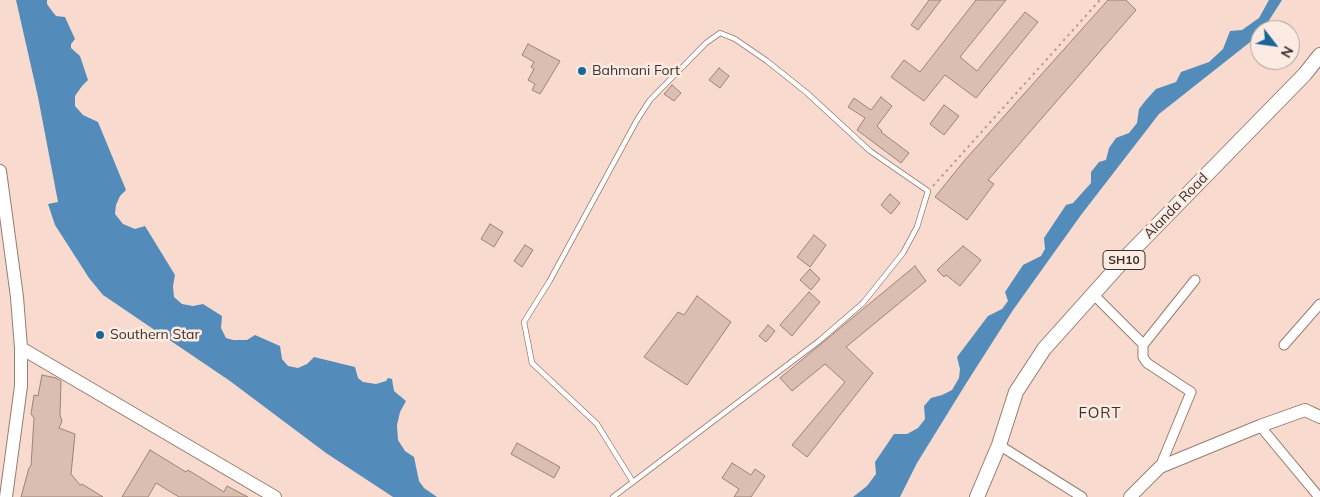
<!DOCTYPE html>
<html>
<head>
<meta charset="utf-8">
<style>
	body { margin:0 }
	#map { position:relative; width:1320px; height:497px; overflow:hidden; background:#f8dbce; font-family:Mulish,sans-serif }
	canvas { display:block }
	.north { position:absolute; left:1250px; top:20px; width:50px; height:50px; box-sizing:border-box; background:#fcebe3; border:1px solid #afa19a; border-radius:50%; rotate:120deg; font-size:14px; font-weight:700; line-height:20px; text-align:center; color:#3c312c }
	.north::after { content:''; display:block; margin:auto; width:18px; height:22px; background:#1b6699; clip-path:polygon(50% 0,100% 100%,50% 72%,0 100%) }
</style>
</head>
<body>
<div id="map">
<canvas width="1320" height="497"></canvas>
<div class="north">N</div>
</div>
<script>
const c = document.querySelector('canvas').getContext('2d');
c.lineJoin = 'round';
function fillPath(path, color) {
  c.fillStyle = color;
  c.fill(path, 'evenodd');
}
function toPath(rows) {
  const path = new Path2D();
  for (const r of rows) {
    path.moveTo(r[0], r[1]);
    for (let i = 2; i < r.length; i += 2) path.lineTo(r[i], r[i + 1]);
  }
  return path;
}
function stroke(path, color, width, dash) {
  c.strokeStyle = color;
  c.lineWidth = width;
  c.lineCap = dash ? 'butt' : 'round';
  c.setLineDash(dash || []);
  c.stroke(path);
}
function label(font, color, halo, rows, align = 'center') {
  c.font = font + ' Mulish,sans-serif';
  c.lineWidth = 5;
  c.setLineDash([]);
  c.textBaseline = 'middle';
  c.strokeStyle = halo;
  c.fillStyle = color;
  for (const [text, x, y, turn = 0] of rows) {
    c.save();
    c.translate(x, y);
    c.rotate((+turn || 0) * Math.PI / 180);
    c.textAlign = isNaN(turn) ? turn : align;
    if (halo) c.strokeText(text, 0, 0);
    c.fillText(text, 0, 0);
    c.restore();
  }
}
const water = toPath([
	[16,0,47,0,47,4,52,11,56,16,65,17,75,39,71,44,71,48,80,56,88,80,82,86,75,96,75,106,83,115,98,122,126,190,120,196,116,205,115,214,123,224,135,229,145,226,175,275,173,286,174,297,182,304,193,306,203,304,222,316,221,328,226,338,233,340,247,340,255,335,280,346,282,359,288,366,298,368,307,364,314,357,355,367,358,378,363,382,376,384,386,381,388,378,392,379,394,391,406,401,400,412,397,425,398,440,405,451,414,457,419,481,424,488,437,497,393,497,326,453,230,381,103,295,89,278,55,225,48,204,58,202,38,97],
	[1269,0,1282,0,1268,22,1262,30,1260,30,1254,39,1159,114,1081,215,1013,310,967,382,917,463,900,497,853,497,867,486,876,474,875,462,894,434,907,434,918,428,925,419,924,406,931,398,942,395,952,390,959,378,960,369,957,357,988,316,1002,309,1008,301,1005,292,1023,265,1041,256,1045,249,1044,238,1066,205,1073,203,1091,183,1091,172,1099,162,1106,160,1109,148,1116,138,1129,133,1137,123,1139,109,1146,100,1156,89,1176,82,1181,72,1209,62,1223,49,1230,31,1242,30,1259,18]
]);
const building = toPath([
	[929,0,941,0,918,30,911,25,929,0],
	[976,0,1006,0,960,57,977,71,1025,12,1038,22,976,98,945,75,924,101,891,77,904,60,920,72,976,0],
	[1108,0,1126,0,1136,10,988,180,994,184,967,220,935,197,964,161,1108,0],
	[528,44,560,61,540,94,532,90,535,84,528,80,534,69,531,67,534,62,522,55,528,44],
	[719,68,729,76,720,88,709,80,719,68],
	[672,85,681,93,674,101,664,94,672,85],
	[881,97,892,106,877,126,882,131,881,132,909,153,901,163,857,130,865,118,848,107,854,98,871,110,881,97],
	[944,105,959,116,944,135,930,124,944,105],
	[890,194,900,203,891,214,881,205,890,194],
	[490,224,503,232,494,247,481,239,490,224],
	[814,235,826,245,810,267,797,257,814,235],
	[525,245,533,250,522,267,514,261,525,245],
	[963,246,981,260,960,286,946,275,944,277,937,270,963,246],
	[915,266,926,281,846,347,873,373,807,457,792,445,845,382,825,364,792,391,780,378,915,266],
	[810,269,820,279,811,290,800,280,810,269],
	[809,292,820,302,792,336,780,325,809,292],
	[697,296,731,322,687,385,644,357,678,312,684,315,697,296],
	[768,325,775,331,766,342,759,336,768,325],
	[42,375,56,378,61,381,60,415,62,421,59,428,75,434,71,474,80,485,82,484,103,497,21,497,29,468,31,466,34,418,31,414,34,395,38,396,42,375],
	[517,443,560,467,554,478,511,454,517,443],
	[150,450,186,472,188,470,224,492,227,486,248,497,179,497,156,483,148,497,122,497,150,450],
	[732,463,751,475,755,469,765,476,751,497,734,497,739,489,722,478,732,463]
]);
const path = toPath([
	[933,186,1100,0]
]);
const lane = toPath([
	[613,497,633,482,819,341,863,303,903,253,917,227,928,191,870,151,807,93,767,61,735,39,720,33,706,43,650,100,637,120,549,282,524,322,532,363,597,424,633,482]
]);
const street = toPath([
	[1093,294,1143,344,1143,357,1147,363,1191,392,1160,467],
	[1143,345,1195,280],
	[1284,345,1320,304],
	[1260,426,1319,497],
	[999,445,1082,497]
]);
const secondary = toPath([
	[0,171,17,297,21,348,21,386,6,497],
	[21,348,275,497],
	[1130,497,1160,467,1260,426,1305,410,1320,417]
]);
const primary = toPath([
	[977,497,999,445,1016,392,1044,349,1130,253,1305,74,1320,55]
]);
const markers = [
	[582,71,5,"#1b6699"],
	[100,335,5,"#1b6699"]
];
const shields = [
	[1124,260,42]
];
const shieldNames = [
	["SH10",1124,260]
];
const poiNames = [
	["Bahmani Fort",592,71],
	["Southern Star",110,335]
];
const streetNames = [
	["Alanda Road",1176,206,-46]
];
const neighbourhoodNames = [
	["FORT",1100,413]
];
fillPath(water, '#538cba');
fillPath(building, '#dabeb1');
stroke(building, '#9c8275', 1);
stroke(lane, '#977d71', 6);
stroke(street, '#977d71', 11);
stroke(secondary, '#977d71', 14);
stroke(primary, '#977d71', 16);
stroke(path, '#b39c92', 2, [2.5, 4]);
stroke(lane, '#fff', 4.5);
stroke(street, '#fff', 9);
stroke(secondary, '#fff', 12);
stroke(primary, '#fff', 14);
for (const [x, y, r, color] of markers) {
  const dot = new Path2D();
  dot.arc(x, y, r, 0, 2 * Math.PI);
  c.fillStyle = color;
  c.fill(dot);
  stroke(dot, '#fcebe3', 2);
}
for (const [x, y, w] of shields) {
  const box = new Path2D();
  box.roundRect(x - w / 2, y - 9.5, w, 19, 4);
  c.fillStyle = '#fcebe3';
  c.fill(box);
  stroke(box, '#3c312c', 1);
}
label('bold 12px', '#3c312c', null, shieldNames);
label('14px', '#3c312c', '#fcebe3', poiNames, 'left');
label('14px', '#3c312c', '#fcebe3', streetNames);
c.letterSpacing = '1px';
label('15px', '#3c312c', '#fcebe3', neighbourhoodNames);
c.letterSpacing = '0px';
</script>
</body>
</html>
